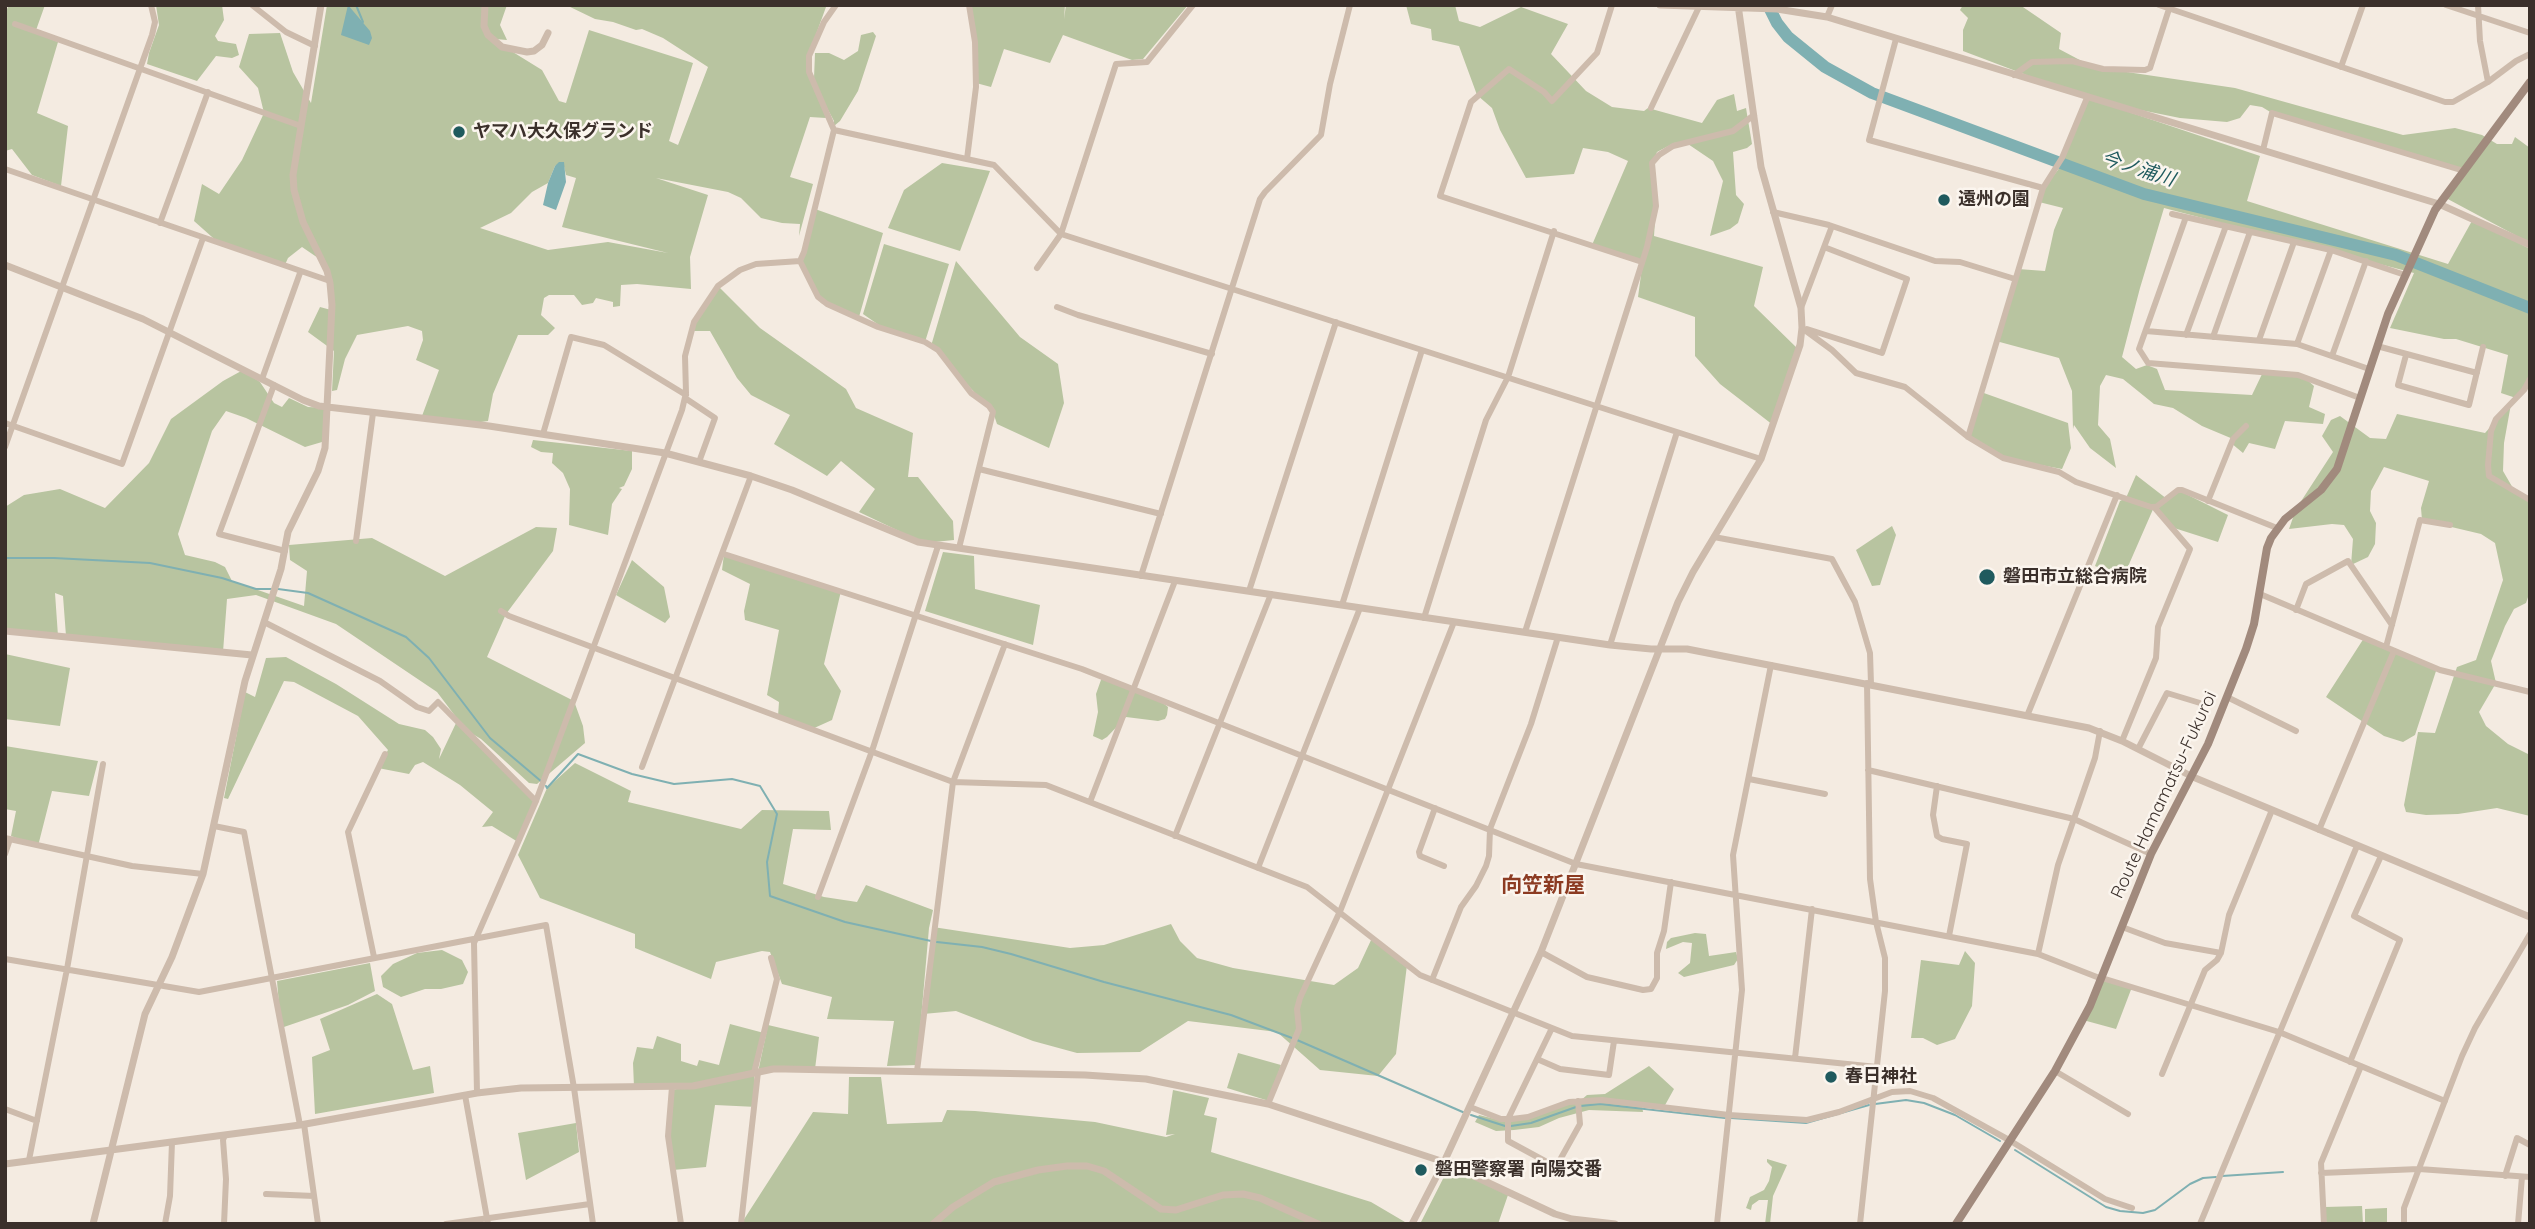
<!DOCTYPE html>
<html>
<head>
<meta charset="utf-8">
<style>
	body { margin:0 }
	#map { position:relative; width:2535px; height:1229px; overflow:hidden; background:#f4ebe1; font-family:Quicksand,sans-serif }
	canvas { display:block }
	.frame { position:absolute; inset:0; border:7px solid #3b302b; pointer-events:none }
</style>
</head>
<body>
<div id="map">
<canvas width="2535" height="1229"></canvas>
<div class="frame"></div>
</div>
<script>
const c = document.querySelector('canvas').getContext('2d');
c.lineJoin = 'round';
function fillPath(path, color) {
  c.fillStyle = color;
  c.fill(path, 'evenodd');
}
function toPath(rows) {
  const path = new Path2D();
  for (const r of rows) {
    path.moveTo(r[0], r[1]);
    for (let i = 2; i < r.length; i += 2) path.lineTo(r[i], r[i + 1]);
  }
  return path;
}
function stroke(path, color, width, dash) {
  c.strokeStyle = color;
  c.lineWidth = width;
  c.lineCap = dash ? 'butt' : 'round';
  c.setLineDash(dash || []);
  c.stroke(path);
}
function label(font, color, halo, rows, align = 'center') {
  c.font = font + ' Quicksand,"Noto Sans JP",sans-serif';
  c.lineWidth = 5;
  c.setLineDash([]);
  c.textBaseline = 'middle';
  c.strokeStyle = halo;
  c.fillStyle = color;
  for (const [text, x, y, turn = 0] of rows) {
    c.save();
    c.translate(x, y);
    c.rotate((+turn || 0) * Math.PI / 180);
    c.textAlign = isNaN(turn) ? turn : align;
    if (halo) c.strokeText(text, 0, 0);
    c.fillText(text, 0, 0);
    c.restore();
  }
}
const green = toPath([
	[9,5,45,5,35,33,58,42,37,113,68,126,61,186,32,175,12,149,5,151,5,13],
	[156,5,222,5,224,20,215,36,218,41,236,44,239,55,232,58,216,56,197,81,147,64,149,53,159,25],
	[327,5,507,5,500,25,507,40,495,39,495,41,542,70,559,101,566,103,589,30,693,63,669,141,678,145,708,67,663,38,642,29,636,30,613,22,595,19,566,5,816,5,826,7,814,40,809,66,814,78,815,53,829,53,844,60,858,51,861,35,873,32,876,36,858,91,840,121,834,126,834,121,820,95,826,118,810,117,790,177,813,184,799,236,800,224,782,223,761,218,741,198,728,192,656,178,708,195,690,257,691,289,637,284,621,285,620,306,613,307,613,302,596,298,593,303,582,305,574,295,549,295,544,298,541,315,555,328,548,335,518,335,493,394,488,421,467,424,422,416,439,370,416,360,423,340,422,331,408,326,357,335,345,359,337,390,332,391,334,351,308,332,320,307,331,310,330,281,321,260,302,247,288,258,284,267,221,245,194,221,202,184,219,194,242,160,264,113,258,88,239,67,249,34,280,33,293,72,311,103],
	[563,162,566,175,576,178,562,227,668,253,608,242,548,250,480,228,511,213,532,192,548,183,555,166],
	[970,5,1065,5,1064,19,1066,5,1188,5,1143,59,1132,60,1063,35,1050,63,1004,49,991,87,976,83],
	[1406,5,1455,5,1459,21,1480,27,1521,7,1568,24,1551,54,1586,91,1612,107,1644,111,1648,108,1702,123,1717,100,1734,94,1737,111,1746,108,1752,144,1747,148,1733,152,1736,195,1744,204,1738,223,1730,229,1710,236,1723,181,1713,161,1685,142,1674,143,1657,152,1653,163,1656,206,1654,236,1763,267,1754,306,1798,349,1773,425,1720,384,1695,356,1695,317,1638,297,1643,260,1592,245,1628,161,1608,152,1583,148,1574,174,1526,178,1500,130,1492,108,1477,95,1459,46,1432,40,1431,29,1411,24],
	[1963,5,2020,5,2061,33,2059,49,2093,67,2235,88,2403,135,2455,128,2482,135,2497,144,2512,144,2515,137,2530,148,2530,243,2444,197,2463,171,2272,113,2262,107,2250,105,2240,118,2227,122,2180,118,2096,101,2260,156,2247,201,2448,264,2473,219,2530,249,2530,378,2516,398,2501,393,2508,355,2456,339,2444,339,2390,328,2414,273,2164,208,2140,288,2122,357,2136,369,2147,365,2157,369,2165,390,2252,395,2263,372,2304,377,2314,386,2309,407,2325,414,2323,424,2285,421,2275,449,2249,443,2243,453,2231,443,2233,439,2202,426,2173,408,2154,404,2123,379,2106,375,2100,386,2098,425,2110,439,2116,468,2090,448,2074,425,2073,429,2072,391,2059,358,1996,341,2018,269,2045,271,2054,230,2063,208,2039,202,2043,188,2058,170,2087,98,1963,51,1963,30,1968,18,1960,10],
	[942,163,990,171,960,251,888,228,904,190],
	[815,209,883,233,859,317,821,303,800,261],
	[884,244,949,264,925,342,886,330,863,314],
	[956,261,1020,337,1058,364,1064,403,1049,448,997,424,993,412,931,346],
	[718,286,760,328,846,389,856,408,913,433,908,477,918,477,953,521,954,540,924,543,859,512,875,489,841,461,827,476,774,444,790,415,751,395,737,378,710,331,691,331],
	[243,370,260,382,274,403,282,407,289,398,308,407,328,408,322,442,305,447,246,418,226,411,212,431,178,534,185,555,215,562,225,567,232,581,304,606,307,571,290,560,289,545,372,538,445,576,536,527,557,528,553,551,506,614,487,657,574,701,583,726,585,743,537,784,529,783,481,739,471,733,536,801,518,842,492,826,482,827,493,812,460,785,423,762,415,765,409,774,378,768,388,750,358,716,294,682,284,681,228,799,224,798,245,692,255,697,266,658,286,657,336,684,399,724,425,730,433,737,441,749,439,759,457,721,462,725,437,692,336,624,256,595,227,599,223,652,66,636,63,596,55,593,58,636,5,631,5,507,24,495,60,489,105,508,149,463,171,419,223,381],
	[1981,392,2068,423,2071,448,2062,469,2003,458,1968,437],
	[2511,404,2504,443,2503,471,2517,495,2530,501,2530,591,2526,603,2514,609,2505,626,2491,661,2496,683,2479,712,2486,726,2508,744,2530,755,2530,816,2497,808,2458,814,2426,815,2406,812,2404,805,2418,732,2435,733,2457,667,2476,660,2503,580,2495,543,2481,534,2422,520,2421,508,2429,481,2384,467,2371,491,2370,511,2376,523,2375,544,2368,557,2351,565,2353,539,2344,525,2332,524,2289,529,2296,509,2333,452,2322,436,2331,420,2340,416,2370,438,2386,439,2397,414,2485,433],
	[533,440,632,451,632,469,624,486,619,488,622,489,612,504,608,535,569,525,570,489,563,473,552,463,553,453,541,452,531,447],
	[2136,475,2167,499,2178,490,2228,515,2218,542,2171,527,2154,507,2123,578,2095,566,2120,501,2126,498],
	[1892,526,1896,535,1880,585,1872,586,1856,550],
	[943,552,974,556,975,589,1040,605,1033,645,925,611],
	[724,554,841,591,824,664,841,691,832,720,812,729,778,716,779,702,767,695,779,630,745,620,744,611,750,584,722,570],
	[632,560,664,587,670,617,665,623,616,595],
	[2364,638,2437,668,2415,735,2403,742,2384,736,2326,697],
	[5,654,70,668,60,726,5,719],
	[1102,677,1163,703,1168,707,1167,715,1165,719,1158,721,1126,717,1107,737,1102,740,1093,736,1098,712,1096,694],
	[5,746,98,761,89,796,52,791,38,846,11,836,16,811,5,809],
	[575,763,631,791,628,802,741,829,762,810,829,811,831,830,793,829,783,884,824,897,857,902,866,885,933,910,929,928,917,1065,887,1066,894,1021,827,1019,832,997,782,984,770,952,762,951,716,962,711,979,635,948,635,934,540,898,518,855,547,788],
	[1171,924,1180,941,1197,958,1233,968,1334,985,1358,968,1372,938,1407,965,1396,1054,1378,1076,1320,1070,1277,1032,1188,1021,1140,1052,1077,1053,1033,1041,956,1011,923,1014,933,927,1070,948,1104,945],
	[1695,933,1706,934,1709,956,1736,952,1738,959,1734,965,1684,977,1678,973,1690,963,1692,943,1683,942,1666,949,1667,942,1671,938],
	[442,950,462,960,468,972,463,984,441,989,425,989,401,997,383,987,381,976,393,964,417,953],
	[1965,951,1975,963,1972,1006,1955,1039,1937,1045,1923,1038,1911,1038,1921,960,1959,965],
	[370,963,375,991,348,1005,281,1028,277,981],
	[2102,978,2132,987,2116,1029,2083,1020],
	[377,994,392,1004,413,1070,430,1066,434,1093,315,1114,312,1057,330,1050,320,1019],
	[730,1024,764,1033,754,1073,757,1107,715,1105,706,1167,673,1170,668,1136,672,1090,707,1083,634,1087,633,1063,637,1047,653,1049,657,1036,681,1044,681,1061,697,1066,699,1060,719,1065],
	[768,1025,819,1037,815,1069,758,1072],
	[1238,1053,1281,1065,1269,1101,1227,1088],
	[1649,1066,1674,1089,1664,1107,1642,1105,1643,1112,1589,1110,1559,1118,1539,1127,1514,1130,1496,1131,1475,1122,1479,1115,1503,1121,1580,1101,1587,1095,1605,1094],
	[849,1077,881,1077,887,1124,942,1122,947,1110,975,1111,1095,1122,1166,1137,1175,1134,1166,1135,1173,1090,1209,1098,1204,1115,1217,1118,1211,1152,1371,1202,1405,1222,1403,1224,741,1224,813,1112,848,1114],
	[576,1123,579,1152,526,1180,518,1133],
	[1767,1159,1787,1165,1773,1196,1770,1224,1765,1224,1768,1200,1759,1200,1752,1205,1751,1210,1746,1208,1750,1197,1764,1190,1769,1181,1772,1167,1767,1162],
	[1449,1167,1508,1195,1498,1224,1420,1224],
	[2362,1206,2363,1224,2326,1224,2325,1207],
	[2387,1208,2387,1224,2365,1224,2365,1209]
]);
const water = toPath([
	[348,5,370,31,372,38,369,45,341,35],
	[559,162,564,162,566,182,556,210,543,205,548,183,555,166]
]);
const stream = toPath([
	[356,5,363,22],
	[5,558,54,558,150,563,222,578,256,589,273,589],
	[278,589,308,593,406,637,429,658,490,738,542,782],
	[546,786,547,788,578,754,632,774,674,784,732,779,760,786,777,814,767,862,770,896,845,922,931,941],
	[937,942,982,947,1011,954,1104,982,1231,1015,1292,1038],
	[1297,1040,1465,1113],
	[1875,1104,1906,1100,1924,1103,1955,1115,2000,1141],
	[1581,1106,1600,1104,1725,1118],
	[1471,1115,1505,1126],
	[1731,1118,1806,1123,1869,1105],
	[1511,1126,1531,1123,1576,1107],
	[2015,1150,2106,1207,2120,1211,2143,1213,2155,1210,2190,1184,2203,1178,2216,1177],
	[2222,1176,2283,1172]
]);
const river = toPath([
	[1768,5,1777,23,1788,37,1825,67,1872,93,2144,194,2396,255,2530,308]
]);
const minor = toPath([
	[252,5,286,32,315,46],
	[1612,5,1597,53,1552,101,1544,92,1509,69,1471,102,1440,196,1642,262],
	[2159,5,2445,102,2453,102,2488,82,2516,61,2530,54],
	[2446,5,2530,33],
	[2478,5,2480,41,2488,82],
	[1827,17,1832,5],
	[15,24,301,126],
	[1896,39,1869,140,2043,188],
	[2341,67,2363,5],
	[2014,75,2032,62,2072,61,2103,69,2145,70,2150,68,2169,9],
	[1651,108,1699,7],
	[834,130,994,165,1061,234,1761,459],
	[2263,150,2272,113,2464,171],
	[967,159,976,87,975,42,969,5],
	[5,169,330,281],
	[1773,212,1829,225,1935,261,1960,262,2015,279],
	[2172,214,2331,250,2405,275],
	[2186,217,2139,349,2148,363,2298,375,2360,398],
	[160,223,208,92],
	[800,261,818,297,827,304,878,327,925,342,938,350,971,393,989,406,993,412,959,548],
	[1037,268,1061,234,1116,64,1147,62,1193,5],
	[1057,307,1078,315,1212,354],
	[1801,308,1832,226],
	[1802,328,1832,350,1856,373,1905,387,1968,437,2003,458,2059,472,2076,482,2151,507,2156,507,2178,490,2182,490,2277,528],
	[1807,329,1882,353,1907,279,1824,247],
	[2146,331,2297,344,2369,369],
	[2186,335,2226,226],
	[2213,337,2250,232],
	[2259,340,2294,242],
	[2297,344,2331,250],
	[2377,346,2477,373],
	[2406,355,2398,385,2469,405,2483,347],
	[2332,356,2366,261],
	[262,379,300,273],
	[2530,379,2524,390,2496,419,2491,431,2488,465,2489,476,2530,500],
	[274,385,219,534,285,551],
	[685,398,715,418,699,462],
	[5,423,122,464,203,238],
	[543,434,571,337,604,345,686,395],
	[1968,437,2043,188,2062,158,2087,98],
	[5,447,152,35,155,22,151,5],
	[979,469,1161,514],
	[2208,501,2233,439,2246,426],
	[1714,537,1832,559,1855,602,1870,653,1871,684],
	[356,541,373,413],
	[724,554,1082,669,1576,864,2038,954,2102,979],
	[1141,576,1260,199,1265,192,1321,135,1330,84,1350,5],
	[1249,591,1336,322],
	[2260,594,2440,670,2530,692],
	[1342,605,1422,350],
	[2296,610,2306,584,2348,561,2392,625],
	[501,611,509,616,953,782,1046,785,1307,887,1420,975,1572,1036,1877,1067],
	[1424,618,1486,420,1508,377,1554,231],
	[264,622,380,681,417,707,429,711,438,702,536,801],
	[1525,632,1647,247,1656,206,1652,163,1659,155,1673,146,1733,131,1754,115],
	[1610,645,1677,432],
	[2386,647,2420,520,2450,525],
	[2227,697,2296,731],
	[2027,716,2117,495],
	[2122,741,2156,658,2158,627,2190,549,2154,507],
	[2138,749,2167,693,2200,703],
	[642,767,751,476],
	[1868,770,2074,819,2151,854],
	[1749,779,1825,794],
	[1937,786,1933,815,1937,836,1942,839,1967,844,1949,936],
	[1090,802,1175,581],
	[1435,808,1419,852,1420,856,1444,866],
	[214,826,244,832,300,1125],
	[2319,830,2394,651],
	[1175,836,1271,594],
	[5,838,132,866,203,874],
	[5,854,10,839],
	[1258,868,1360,608],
	[818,897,872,751,938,546],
	[2122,927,2165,943,2221,953],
	[1541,952,1587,977,1643,990,1651,989,1657,978,1657,953,1664,931,1671,882],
	[2038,954,2058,865,2095,758,2100,731],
	[374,957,348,832,385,754],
	[5,959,199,992,546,925,574,1088,593,1224],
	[2102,978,2279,1032,2445,1101],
	[1432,980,1461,907,1476,886,1486,866,1489,856,1490,829,1531,724,1558,637],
	[1552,1028,1508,1119,1508,1141,1556,1167,1580,1124,1578,1101],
	[1795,1058,1812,909],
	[1537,1059,1560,1069,1609,1075,1614,1041],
	[2350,1062,2400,940,2354,916,2381,856],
	[917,1071,953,782,1005,644],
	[2055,1071,2128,1114],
	[754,1073,777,979,771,958],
	[2162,1074,2205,970,2217,960,2221,953,2229,915,2272,810],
	[672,1087,668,1136,681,1224],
	[477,1093,474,943,536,801,682,410,686,393,685,356,694,322,718,286,740,270,756,264,800,261,804,252,834,130,809,72,809,56,824,22,836,5],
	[465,1095,488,1224],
	[1268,1104,1299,1029,1297,1009,1300,998,1341,909,1454,622],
	[1470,1107,1501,1119,1512,1119,1528,1117,1569,1102,1602,1100,1729,1115,1807,1120,1839,1112,1892,1092,1910,1091,1933,1098,2009,1140,2105,1199,2132,1208],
	[5,1109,37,1121],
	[304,1124,318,1224],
	[29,1160,67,969,103,764],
	[2321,1173,2419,1169,2530,1177],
	[2505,1176,2517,1138,2530,1145],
	[266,1194,314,1196],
	[165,1224,170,1196,172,1142],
	[224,1224,226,1179,223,1140,225,1135],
	[446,1224,590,1204],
	[741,1224,758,1072],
	[1717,1224,1742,990,1733,855,1771,665],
	[1860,1224,1885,991,1885,958,1876,922,1870,879,1867,683],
	[2200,1224,2357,846],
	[2324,1224,2321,1163,2361,1066],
	[2404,1224,2404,1208,2462,1056,2475,1028,2530,934],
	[2518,1224,2522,1177]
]);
const tertiary = toPath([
	[485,5,484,26,488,35,502,47,527,52,534,51,542,45,548,33],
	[1660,5,1777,9,1827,17,2439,204,2530,245],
	[5,265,143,319,303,400,319,406,489,426,665,453,751,476,792,490,918,542,1610,645,1651,649,1687,649,2089,728,2122,741,2193,777,2530,917],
	[5,631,252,655],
	[5,1164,300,1125,477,1093,521,1088,693,1086,773,1069,785,1069,1085,1075,1146,1079,1268,1104,1444,1162,1555,1214,1572,1219,1615,1224],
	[93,1224,145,1014,172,957,203,874,245,681,281,569,288,532,318,471,325,448,332,305,330,283,327,271,303,222,294,190,293,175,321,5],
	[933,1224,953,1207,994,1182,1038,1170,1067,1166,1087,1166,1104,1171,1161,1209,1176,1210,1223,1195,1243,1194,1260,1198,1318,1224],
	[1412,1224,1444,1162,1541,952,1678,602,1693,572,1761,459,1800,345,1802,328,1801,308,1761,167,1738,5]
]);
const secondary = toPath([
	[1956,1224,2055,1071,2090,1006,2151,854,2208,744,2246,649,2254,624,2267,548,2271,538,2285,519,2321,490,2337,469,2388,314,2435,210,2530,82]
]);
const markers = [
	[459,132,7,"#1f5a5e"],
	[1944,200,7,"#1f5a5e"],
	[1987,577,9,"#1f5a5e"],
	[1831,1077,7,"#1f5a5e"],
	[1421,1170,7,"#1f5a5e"]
];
const poiNames = [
	["ヤマハ大久保グランド",473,132],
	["遠州の園",1958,200],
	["磐田市立総合病院",2003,577],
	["春日神社",1845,1077],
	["磐田警察署 向陽交番",1435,1170]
];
const streetNames = [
	["Route Hamamatsu-Fukuroi",2164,795,-65]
];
const waterNames = [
	["今ノ浦川",2138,169,18]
];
const quarterNames = [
	["向笠新屋",1543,886]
];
fillPath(green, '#b8c4a0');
fillPath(water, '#7fb0b2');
stroke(stream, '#7fb0b2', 2);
stroke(river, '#7fb0b2', 12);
stroke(minor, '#cdbbac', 6);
stroke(tertiary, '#cdbbac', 7);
stroke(secondary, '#a18a7d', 8);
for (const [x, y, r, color] of markers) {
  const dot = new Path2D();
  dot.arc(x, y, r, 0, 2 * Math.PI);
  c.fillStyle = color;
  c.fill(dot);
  stroke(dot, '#fbf5ee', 2.5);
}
label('bold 18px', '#3b302b', '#fbf5ee', poiNames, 'left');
label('18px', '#3b302b', '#fbf5ee', streetNames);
label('italic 19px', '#1f5a5e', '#fbf5ee', waterNames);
label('bold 21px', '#8c3b22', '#fbf5ee', quarterNames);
</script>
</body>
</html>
